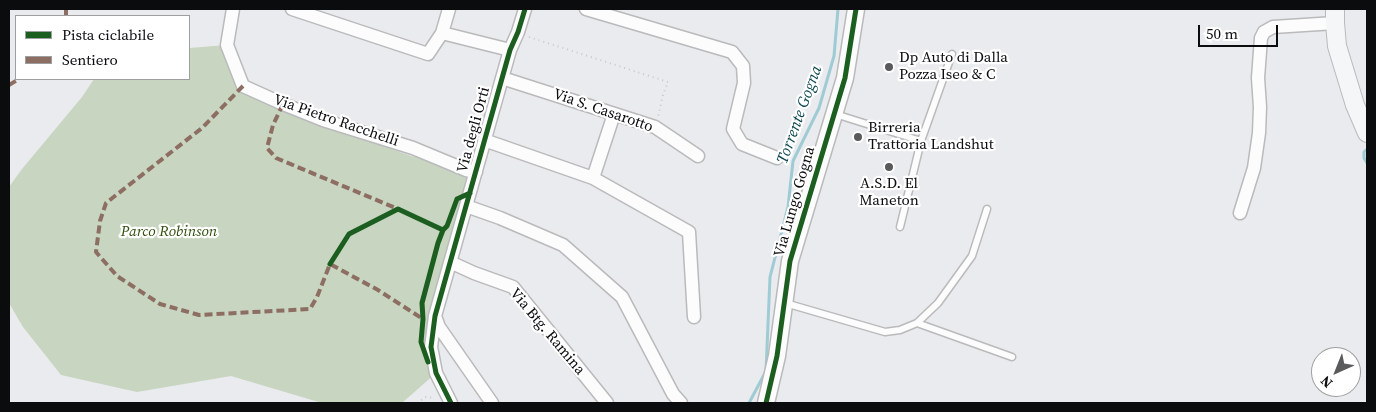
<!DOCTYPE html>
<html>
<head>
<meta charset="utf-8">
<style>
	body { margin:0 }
	#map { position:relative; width:1376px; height:412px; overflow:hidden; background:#eaebee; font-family:"Source Serif 4",serif }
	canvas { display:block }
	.frame { position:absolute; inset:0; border:10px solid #0b0c0e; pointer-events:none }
	.legend { position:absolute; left:15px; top:15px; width:175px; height:65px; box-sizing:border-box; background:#fff; border:1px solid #9d9e9f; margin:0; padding:6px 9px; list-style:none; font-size:15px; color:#0b0c0e }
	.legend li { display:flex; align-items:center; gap:10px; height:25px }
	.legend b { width:25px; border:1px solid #9d9e9f }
	.north { position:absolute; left:1311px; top:347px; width:50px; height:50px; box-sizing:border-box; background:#fff; border:1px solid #9d9e9f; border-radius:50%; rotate:224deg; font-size:14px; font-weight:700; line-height:20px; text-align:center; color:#0b0c0e }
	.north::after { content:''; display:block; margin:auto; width:18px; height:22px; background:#595a5c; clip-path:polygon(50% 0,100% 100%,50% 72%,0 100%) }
	.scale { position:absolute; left:1198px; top:25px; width:80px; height:22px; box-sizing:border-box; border:2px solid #0b0c0e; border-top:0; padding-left:6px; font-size:15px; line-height:18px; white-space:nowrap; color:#0b0c0e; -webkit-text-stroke:4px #fff; paint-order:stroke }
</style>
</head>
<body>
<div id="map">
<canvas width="1376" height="412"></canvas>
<div class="frame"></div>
<ul class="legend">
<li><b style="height:6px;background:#1b5e20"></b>Pista ciclabile</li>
<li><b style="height:6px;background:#8d6e63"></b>Sentiero</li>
</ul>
<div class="north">N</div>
<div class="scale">50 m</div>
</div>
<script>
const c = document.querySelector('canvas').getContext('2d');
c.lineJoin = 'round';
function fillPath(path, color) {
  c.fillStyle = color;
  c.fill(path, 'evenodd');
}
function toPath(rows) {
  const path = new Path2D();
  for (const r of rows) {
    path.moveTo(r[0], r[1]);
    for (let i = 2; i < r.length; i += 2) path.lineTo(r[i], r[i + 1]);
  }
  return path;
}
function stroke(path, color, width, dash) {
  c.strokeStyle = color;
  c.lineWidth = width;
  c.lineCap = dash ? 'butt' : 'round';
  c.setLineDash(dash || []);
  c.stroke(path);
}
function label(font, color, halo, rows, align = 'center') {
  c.font = font + ' "Source Serif 4",serif';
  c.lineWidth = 4.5;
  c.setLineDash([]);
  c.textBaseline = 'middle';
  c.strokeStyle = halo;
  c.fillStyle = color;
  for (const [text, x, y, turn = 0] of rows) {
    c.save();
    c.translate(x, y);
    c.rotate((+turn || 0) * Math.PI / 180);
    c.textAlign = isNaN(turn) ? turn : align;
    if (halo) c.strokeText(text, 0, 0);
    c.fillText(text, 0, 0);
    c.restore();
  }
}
const green = toPath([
	[227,45,243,86,320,124,411,156,476,172,435,316,436,373,402,403,322,403,231,376,137,392,61,375,23,327,9,303,9,187,22,169,82,97,94,79,189,79,189,48]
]);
const stream = toPath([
	[1366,150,1364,152,1364,158,1367,163],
	[749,403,766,371,770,277,788,207,793,161,819,108,834,56,838,9]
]);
const path = toPath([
	[529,37,668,82,663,95,658,117],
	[417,403,426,397,435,398]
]);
const service = toPath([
	[835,114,921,141,900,227],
	[921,141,952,54],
	[785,303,885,332,900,330,917,323,938,303,972,256,987,209],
	[917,323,1012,357]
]);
const minor = toPath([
	[233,9,227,45,243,86,283,104,323,120,413,148,466,170,476,172],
	[292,9,428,54,442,33],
	[449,9,442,33,510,50],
	[586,9,732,52,743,66,744,83,733,129,742,144,777,158],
	[502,78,655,127,698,156],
	[484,140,593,178,689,232,694,317],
	[593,178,614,114],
	[466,206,500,218,563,245,622,297,673,394,681,403],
	[1240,213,1254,168,1259,133,1260,107,1258,78,1261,38,1264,32,1273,27,1335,23],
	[450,262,474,273,513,287,607,403],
	[435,316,439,327,492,403],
	[451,403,436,373,431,347,435,316,510,50,518,32,525,9]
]);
const tertiary = toPath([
	[766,403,777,356,790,261,845,78,856,9]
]);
const secondary = toPath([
	[1335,9,1335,23,1337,46,1355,105,1367,133]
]);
const quiet = toPath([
	[66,9,66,16],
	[9,85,19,79],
	[243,86,202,128,106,203,100,221,96,252,117,276,160,304,199,315,310,309,317,297,330,264,378,290,423,319],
	[283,104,273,125,267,148,276,158,398,209]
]);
const cycleway = toPath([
	[330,264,349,234,398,209,443,230],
	[428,362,421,342,423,319,422,303,438,243,443,230,447,226,457,199,470,193],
	[451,403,436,373,431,347,435,316,510,50,518,32,525,9],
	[766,403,777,356,790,261,845,78,856,9]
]);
const markers = [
	[889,67,5,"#595a5c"],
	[858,137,5,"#595a5c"],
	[889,167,5,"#595a5c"]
];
const poiNames = [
	["Dp Auto di Dalla",899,58],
	["Pozza Iseo & C",899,75],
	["Birreria",868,128],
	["Trattoria Landshut",868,145],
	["A.S.D. El",889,184,"center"],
	["Maneton",889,201,"center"]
];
const streetNames = [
	["Via S. Casarotto",603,111,19],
	["Via Pietro Racchelli",336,121,19],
	["Via degli Orti",474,130,-75],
	["Via Lungo Gogna",795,202,-74],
	["Via Btg. Ramina",547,332,50]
];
const parkNames = [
	["Parco Robinson",169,232]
];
const waterNames = [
	["Torrente Gogna",800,115,-70]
];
fillPath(green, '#c8d5c0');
stroke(stream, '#9ecbd4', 3);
stroke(service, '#bababc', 9);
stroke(minor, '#bababc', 15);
stroke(tertiary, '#bababc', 19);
stroke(secondary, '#bababc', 20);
stroke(path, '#c9c9ca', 2, [1, 4]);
stroke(service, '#fcfcfc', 6);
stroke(minor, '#fcfcfc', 12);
stroke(tertiary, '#fcfcfc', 16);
stroke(secondary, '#f5f6f8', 18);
stroke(quiet, '#8d6e63', 4, [8, 4]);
stroke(cycleway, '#1b5e20', 5);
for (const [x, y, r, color] of markers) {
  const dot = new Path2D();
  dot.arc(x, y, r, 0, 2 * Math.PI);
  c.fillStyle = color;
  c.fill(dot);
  stroke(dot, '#fff', 2);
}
label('15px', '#0b0c0e', '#fff', poiNames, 'left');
label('15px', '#0b0c0e', '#fff', streetNames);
label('italic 15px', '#304e0d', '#fff', parkNames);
label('italic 16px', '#0d4750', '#fff', waterNames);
</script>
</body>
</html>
